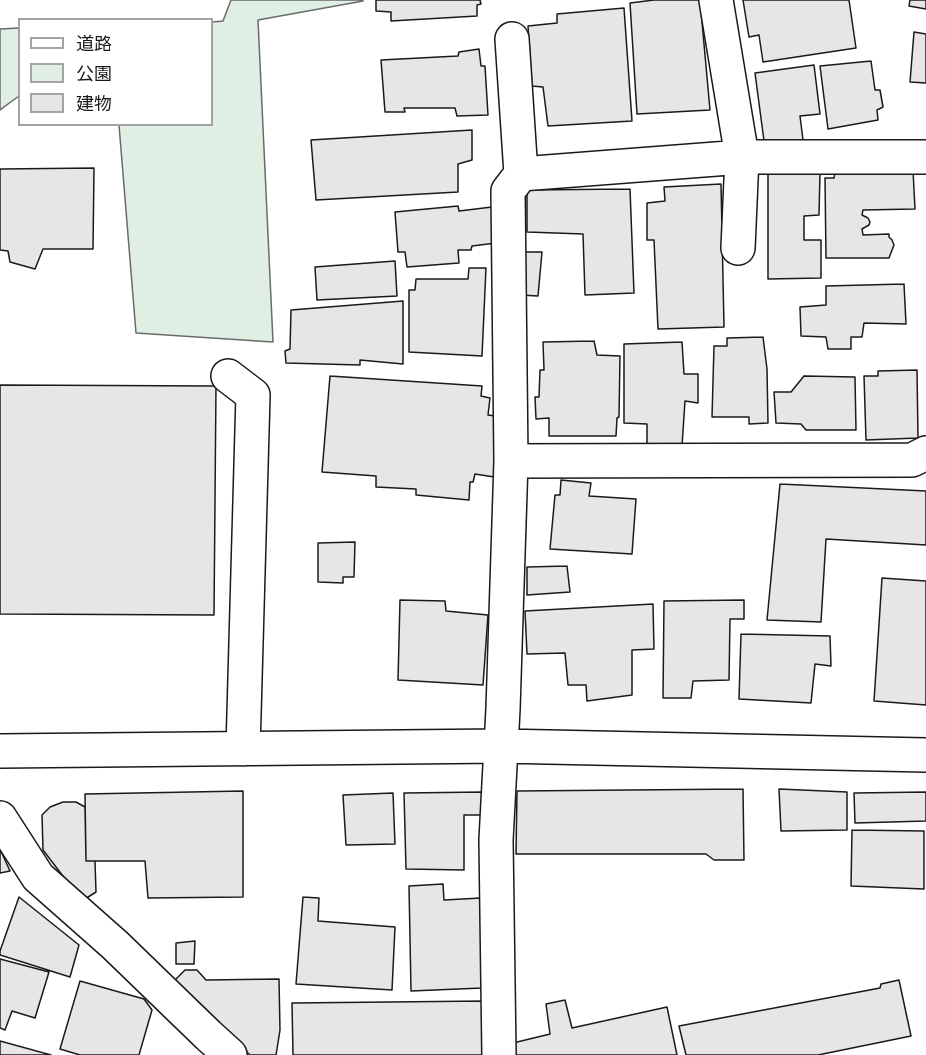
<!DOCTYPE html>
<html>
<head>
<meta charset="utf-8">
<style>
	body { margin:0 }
	#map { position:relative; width:926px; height:1055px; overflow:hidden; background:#fff; font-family:Poppins,"Noto Sans JP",sans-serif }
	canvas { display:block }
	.legend { position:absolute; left:18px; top:18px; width:195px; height:108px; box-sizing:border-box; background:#fff; border:2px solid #a3a3a3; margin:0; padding:8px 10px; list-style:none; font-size:18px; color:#1a1a1a }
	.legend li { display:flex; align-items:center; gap:12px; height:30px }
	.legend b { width:30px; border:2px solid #a3a3a3 }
</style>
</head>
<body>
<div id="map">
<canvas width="926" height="1055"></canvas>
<ul class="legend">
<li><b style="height:8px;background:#fff"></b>道路</li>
<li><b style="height:16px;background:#e0efe3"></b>公園</li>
<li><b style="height:16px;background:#e6e6e6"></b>建物</li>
</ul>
</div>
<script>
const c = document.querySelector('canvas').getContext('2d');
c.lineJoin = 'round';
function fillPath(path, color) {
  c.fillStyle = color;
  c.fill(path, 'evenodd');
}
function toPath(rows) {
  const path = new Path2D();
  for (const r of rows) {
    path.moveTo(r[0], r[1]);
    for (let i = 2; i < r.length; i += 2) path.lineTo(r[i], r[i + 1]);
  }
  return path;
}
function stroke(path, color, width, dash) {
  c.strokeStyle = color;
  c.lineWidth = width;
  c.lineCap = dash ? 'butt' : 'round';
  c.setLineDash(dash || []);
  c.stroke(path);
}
const green = toPath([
	[231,0,363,0,363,1,258,20,273,342,136,333,119,125,212,124,212,22,223,21,231,0],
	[19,28,19,96,0,110,0,29,19,28]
]);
const building = toPath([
	[376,0,480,0,481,4,477,5,477,16,391,21,391,12,376,11,376,0],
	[654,0,700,0,710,110,637,114,630,3,654,0],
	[743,0,849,0,856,48,763,62,759,35,749,37,743,0],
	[910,0,926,0,926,9,909,6,910,0],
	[624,8,632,121,548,126,543,87,532,86,528,26,557,23,557,14,624,8],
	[914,32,926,34,926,83,910,82,914,32],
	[479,49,481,66,485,66,488,115,457,116,455,108,404,108,405,112,385,112,381,60,458,56,459,52,479,49],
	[871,61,875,90,880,90,883,107,877,110,878,120,828,129,820,66,871,61],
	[814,65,820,114,800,116,803,140,764,141,755,73,814,65],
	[472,130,472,160,458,164,458,192,316,200,311,140,472,130],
	[94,168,93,249,43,249,35,269,10,262,8,251,0,250,0,169,94,168],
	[913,170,915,209,863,210,862,215,868,218,870,222,869,225,862,229,863,235,889,234,889,237,892,240,894,245,889,258,826,258,825,178,834,178,835,172,913,170],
	[768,172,820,172,819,215,804,216,804,240,821,240,821,278,768,279,768,172],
	[721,184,724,327,658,329,654,240,647,240,647,203,665,201,664,187,721,184],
	[630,189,634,293,585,295,583,234,527,232,527,190,630,189],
	[458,206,459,211,492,207,496,243,472,246,471,250,458,250,459,263,407,267,405,252,398,252,395,212,458,206],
	[523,252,542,252,538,296,520,295,523,252],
	[395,261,397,296,317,300,315,267,395,261],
	[469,268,486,268,482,356,409,352,409,290,415,290,416,279,468,279,469,268],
	[904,284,906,324,864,323,862,337,851,337,851,349,828,349,826,337,801,336,800,307,826,305,826,286,904,284],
	[403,301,403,364,360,360,360,365,286,363,285,351,290,349,291,310,403,301],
	[763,337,767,369,768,423,749,424,749,417,712,417,714,346,727,346,727,338,763,337],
	[594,341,597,355,620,356,619,417,617,418,616,436,549,436,549,418,536,419,535,397,539,397,540,370,544,370,543,342,594,341],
	[682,342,684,374,698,374,698,403,685,401,682,446,647,445,647,424,624,423,624,344,682,342],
	[917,370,918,438,866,440,864,376,878,376,878,371,917,370],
	[330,376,482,386,481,396,490,398,488,415,496,416,494,477,475,474,473,482,470,482,469,500,416,495,416,489,376,487,376,476,322,472,330,376],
	[804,376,855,377,856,430,806,430,801,424,776,423,774,392,791,392,804,376],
	[0,385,216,386,214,615,0,614,0,385],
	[561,480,591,483,589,496,636,499,632,554,550,549,555,495,560,495,561,480],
	[780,484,926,491,926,545,826,539,821,622,767,620,780,484],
	[355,542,354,577,343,577,343,583,318,582,318,543,355,542],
	[567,566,570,592,527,595,527,567,567,566],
	[882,578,926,581,926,705,874,701,882,578],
	[400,600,445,601,446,611,488,615,483,685,398,680,400,600],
	[744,600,744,619,730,619,729,680,693,681,691,698,663,698,664,601,744,600],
	[653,604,654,649,632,650,632,695,587,701,586,685,568,685,565,653,527,654,525,611,653,604],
	[741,634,830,636,831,666,815,664,811,703,739,699,741,634],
	[743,789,744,860,714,860,706,854,516,854,517,791,743,789],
	[779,789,847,792,847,830,781,831,779,789],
	[243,791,243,897,148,898,145,861,86,861,85,794,243,791],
	[483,792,483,815,464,815,464,870,406,869,404,793,483,792],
	[926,792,926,821,855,823,854,793,926,792],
	[393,793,395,844,346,845,343,795,393,793],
	[63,802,76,802,85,807,86,861,95,861,96,892,82,901,43,850,42,815,50,807,63,802],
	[852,830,924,831,924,889,851,886,852,830],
	[0,849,10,871,0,873,0,849],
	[443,884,444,900,481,898,482,988,411,991,409,886,443,884],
	[19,897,79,945,70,977,0,955,0,951,19,897],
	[303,897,319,898,318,921,395,927,392,990,296,984,303,897],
	[195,941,194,964,176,964,176,943,195,941],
	[0,959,49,972,35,1018,12,1011,5,1030,0,1028,0,959],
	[185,970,197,970,206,980,279,979,280,1030,276,1055,250,1055,173,982,185,970],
	[899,980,911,1036,818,1055,686,1055,679,1026,880,988,881,984,899,980],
	[80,981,144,999,152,1010,139,1055,80,1055,60,1049,80,981],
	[565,1000,572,1028,667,1007,677,1055,516,1055,513,1043,550,1034,546,1004,565,1000],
	[485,1001,485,1055,293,1055,292,1003,485,1001],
	[0,1041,51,1055,0,1055,0,1041]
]);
const minor = toPath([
	[716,0,742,157,738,248],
	[521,174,742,157,926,157],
	[228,376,253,395,243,749],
	[511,461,912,460,926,453],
	[0,751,501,746,926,755],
	[0,818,38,877,115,945,208,1035,230,1055],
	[499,1055,496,840,503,709,511,461,508,191,521,174,512,39]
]);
fillPath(green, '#e0efe3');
stroke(green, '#6a6a6a', 1.5);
fillPath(building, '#e6e6e6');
stroke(building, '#1a1a1a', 1.5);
stroke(minor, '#1a1a1a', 36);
stroke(minor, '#fff', 33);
</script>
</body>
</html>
